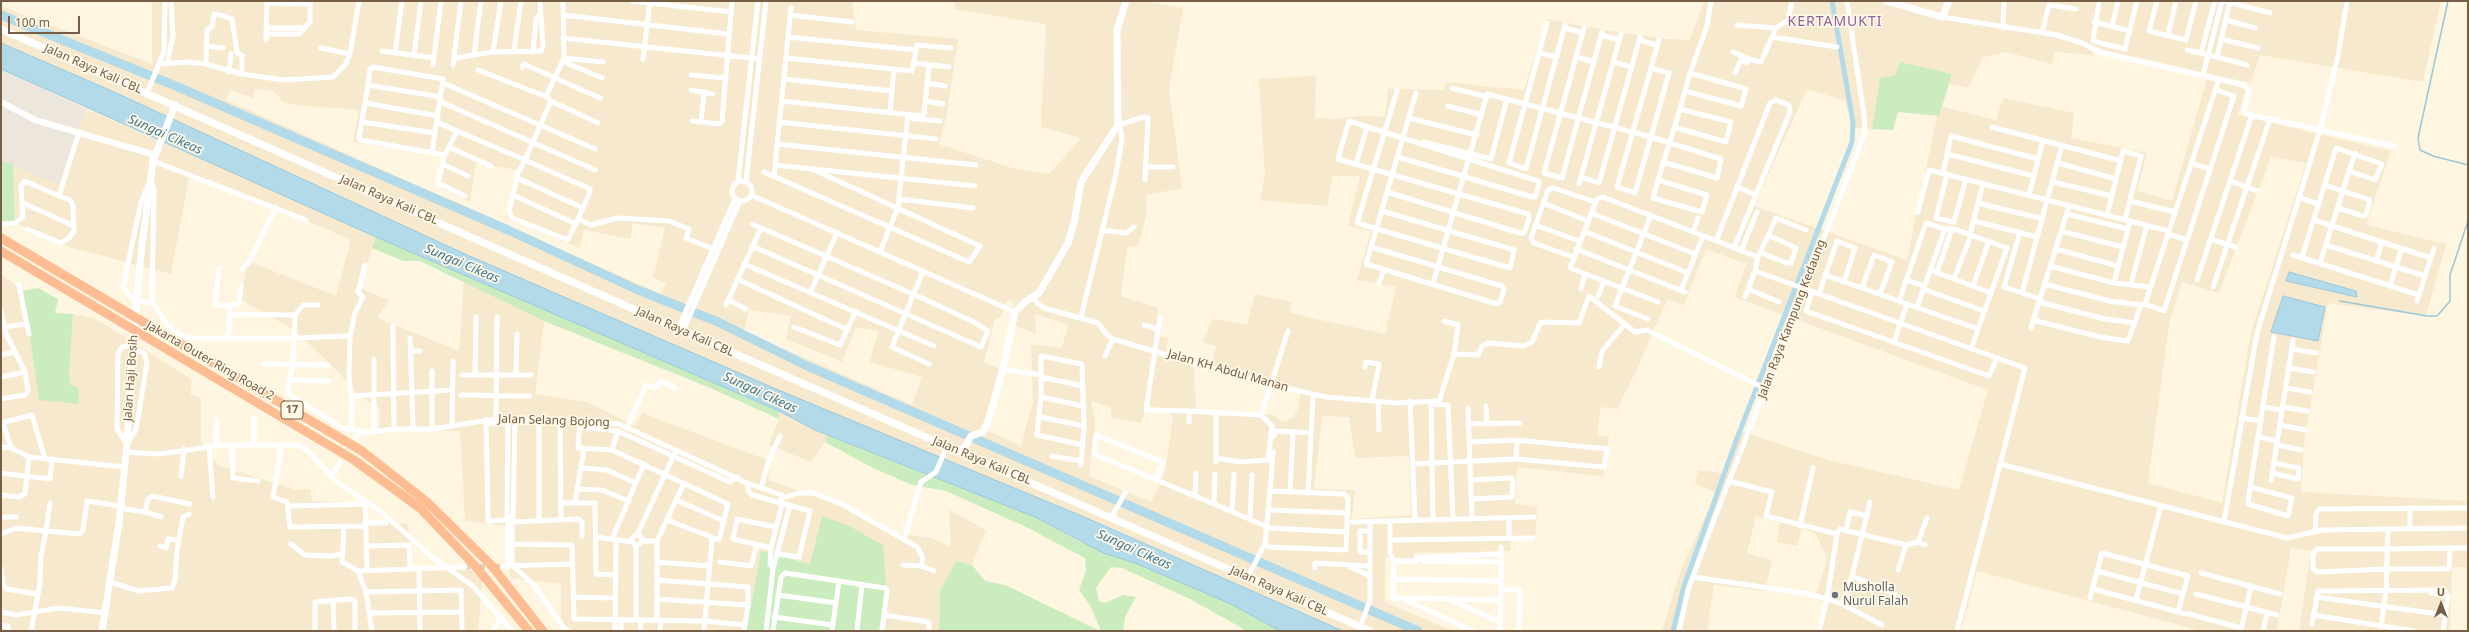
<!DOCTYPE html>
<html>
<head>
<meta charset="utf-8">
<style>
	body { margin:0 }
	#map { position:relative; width:2469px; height:632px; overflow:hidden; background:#fef6e0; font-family:"Noto Sans",sans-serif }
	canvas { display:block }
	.frame { position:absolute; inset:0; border:2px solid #765d45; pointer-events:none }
	.north { position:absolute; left:2421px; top:584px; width:40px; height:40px; -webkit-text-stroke:3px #fff9e8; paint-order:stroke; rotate:0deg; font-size:11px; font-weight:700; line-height:16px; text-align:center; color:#765d45 }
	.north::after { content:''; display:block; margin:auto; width:14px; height:18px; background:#765d45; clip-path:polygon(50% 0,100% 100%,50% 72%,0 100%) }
	.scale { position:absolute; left:8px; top:16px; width:72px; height:18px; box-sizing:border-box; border:2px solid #765d45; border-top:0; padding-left:5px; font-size:12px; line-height:14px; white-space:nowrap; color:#765d45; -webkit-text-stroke:3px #fff9e8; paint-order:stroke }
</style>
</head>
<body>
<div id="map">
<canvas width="2469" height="632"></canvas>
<div class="frame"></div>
<div class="north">U</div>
<div class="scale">100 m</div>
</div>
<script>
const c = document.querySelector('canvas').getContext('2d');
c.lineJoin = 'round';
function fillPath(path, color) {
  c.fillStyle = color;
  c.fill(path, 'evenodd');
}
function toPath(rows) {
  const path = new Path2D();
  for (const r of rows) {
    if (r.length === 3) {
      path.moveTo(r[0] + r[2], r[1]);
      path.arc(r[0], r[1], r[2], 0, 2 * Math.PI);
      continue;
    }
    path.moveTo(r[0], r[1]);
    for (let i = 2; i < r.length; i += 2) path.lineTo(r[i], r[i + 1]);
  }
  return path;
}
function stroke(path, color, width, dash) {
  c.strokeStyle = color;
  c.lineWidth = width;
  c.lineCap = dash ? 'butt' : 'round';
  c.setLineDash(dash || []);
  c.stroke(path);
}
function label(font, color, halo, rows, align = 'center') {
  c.font = font + ' "Noto Sans",sans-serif';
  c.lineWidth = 3.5;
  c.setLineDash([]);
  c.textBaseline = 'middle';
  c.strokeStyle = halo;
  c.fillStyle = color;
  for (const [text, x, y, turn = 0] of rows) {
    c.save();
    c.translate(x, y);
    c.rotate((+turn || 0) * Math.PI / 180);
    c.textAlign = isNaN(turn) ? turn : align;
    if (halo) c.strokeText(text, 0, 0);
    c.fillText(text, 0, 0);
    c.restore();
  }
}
const residential = toPath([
	[152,1,852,1,856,30,958,39,947,113,939,144,1015,169,1049,174,1081,138,1041,127,1046,24,954,9,955,1,1145,1,1183,8,1169,89,1182,188,1147,195,1146,216,1138,246,1127,247,1121,296,1158,308,1156,335,1168,338,1166,355,1194,367,1196,410,1273,415,1282,422,1293,418,1298,408,1301,393,1210,371,1216,346,1203,342,1212,319,1247,325,1255,294,1292,302,1290,313,1385,334,1396,287,1357,280,1371,231,1348,226,1360,176,1333,176,1327,206,1260,200,1265,176,1259,79,1316,76,1315,118,1337,119,1362,116,1385,117,1388,89,1445,90,1446,82,1524,90,1546,19,1598,29,1667,39,1690,40,1704,1,2441,1,2423,82,2260,55,2251,83,2104,50,2091,44,2093,55,2055,52,2052,64,2006,52,1983,57,1968,88,1949,84,1952,75,1880,78,1872,129,1853,128,1845,101,1807,89,1754,206,1907,260,1937,116,1939,116,1942,107,1996,120,2003,98,2074,113,2071,138,2147,153,2137,191,2172,201,2207,79,2246,89,2238,115,2391,151,2366,225,2446,244,2426,316,2328,303,2304,443,2301,492,2468,501,2468,567,2452,567,2450,631,2299,631,2311,551,2291,548,2277,631,2202,631,1977,571,1961,631,1819,631,1826,602,1815,599,1827,558,1816,534,1802,528,1797,546,1777,542,1780,523,1756,516,1747,553,1772,560,1765,591,1714,585,1707,631,1662,631,1680,573,1716,492,1695,484,1698,470,1722,473,1737,430,1828,460,1959,490,1988,390,1735,297,1746,264,1706,249,1684,305,1667,299,1636,371,1617,409,1601,407,1597,435,1609,436,1603,476,1517,467,1515,504,1537,507,1535,540,1511,540,1510,551,1414,553,1414,559,1385,557,1385,602,1453,631,1343,631,1109,527,785,394,470,257,112,91,1,43,1,6,152,64],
	[255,89,274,91,283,102,296,105,359,110,353,142,442,156,436,185,470,202,476,163,517,170,506,218,580,248,584,230,631,239,632,223,665,228,653,277,666,283,661,294,226,100,230,90,253,98],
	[2271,157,2306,163,2251,333,2222,503,2148,483,2165,354,2170,320,2182,282,2219,293],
	[1008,299,1015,302,1009,323,1036,334,1035,314,1068,325,1062,348,1031,344,1033,401,1021,446,986,430,1001,370,984,362,995,318,1000,318],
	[749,310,791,316,786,339,842,362,856,327,878,331,870,362,922,377,912,405,744,331],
	[1091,401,1111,407,1111,418,1141,423,1147,406,1165,409,1173,417,1165,472,1151,502,1089,476,1095,423],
	[1322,416,1349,417,1355,458,1409,456,1411,515,1352,519,1355,490,1314,489],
	[86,109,282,194,376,237,359,288,389,300,377,318,459,351,464,282,544,321,535,394,587,402,635,426,642,413,770,461,768,480,830,501,886,532,931,538,951,547,949,510,986,530,972,565,956,561,940,591,939,631,879,631,886,585,822,516,810,564,761,551,746,631,575,631,561,623,561,584,510,578,506,526,465,521,460,431,379,429,380,408,358,396,340,374,296,331,240,299,248,261,336,296,351,240,251,196,189,178,171,274,58,244,15,223,13,164,59,184],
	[1,274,23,291,39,400,71,385,69,375,73,314,96,319,191,379,191,395,201,398,201,441,218,465,296,490,310,489,312,501,366,503,365,521,408,524,411,568,454,567,481,573,482,585,478,631,1,631],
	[779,411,827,435,825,442,811,462,769,445,779,419]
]);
const industrial = toPath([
	[1,69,86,109,59,184,1,161]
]);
const green = toPath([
	[1900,62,1952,74,1939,116,1898,112,1893,130,1872,129,1880,78,1895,75],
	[1,161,13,164,15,223,1,224],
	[376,237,779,411,779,419,708,387,544,321,420,261,403,261,372,248],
	[38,288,58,299,55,313,73,314,69,375,71,385,79,388,79,404,39,400,23,291],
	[827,435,1035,517,1080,542,1131,561,1231,604,1280,631,1247,631,1190,599,1122,568,1111,567,1096,588,1099,601,1105,603,1123,595,1136,597,1125,617,1123,631,1101,631,1090,605,1079,590,1086,571,1085,558,1026,527,946,491,912,485,871,467,825,442],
	[822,516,849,526,883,545,886,585,879,631,746,631,761,551,810,564],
	[956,561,972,565,985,581,1005,585,1100,631,939,631,940,591]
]);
const water = toPath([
	[1,43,112,91,465,254,776,389,1089,519,1343,631,1280,631,1231,604,1135,563,1103,553,1035,517,815,430,779,411,376,237,1,69,1,43],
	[2289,272,2356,291,2357,297,2286,281,2289,272],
	[2283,296,2325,307,2318,341,2271,332,2283,296]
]);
const stream = toPath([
	[2448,1,2418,138,2420,150,2433,156,2468,165],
	[2340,301,2427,316,2437,316,2450,301,2450,275,2468,221]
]);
const canal = toPath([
	[1673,631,1684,586,1736,441,1852,142,1853,122,1832,1]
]);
const river = toPath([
	[1,15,178,87,508,230,638,290,718,322,805,365,1418,631]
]);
const minorTunnel = toPath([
	[465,567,503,566]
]);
const minor = toPath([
	[563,1,564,58,546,96,551,101,598,123],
	[632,1,731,12],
	[2099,1,2093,41,2125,49,2137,1],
	[2157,1,2149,31,2186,40,2196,1],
	[2225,1,2270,13],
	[2230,1,2217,57,2247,65],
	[267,3,310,4],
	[563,15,728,34],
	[790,15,852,22],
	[1942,17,2057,35,2082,43,2099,52,2244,85,2249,91,2244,110,2246,114,2394,146],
	[2226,20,2255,28],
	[2094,22,2130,31],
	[1547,23,1509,163,1526,169,1565,25],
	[1737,25,1776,28],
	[2112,27,2118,1],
	[266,28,304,28],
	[1565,28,1583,33],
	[1584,28,1544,173,1562,178,1602,32],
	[2003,28,2004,1],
	[2042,33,2049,5,2076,9],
	[266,34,299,34,310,22,310,1],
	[1601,35,1619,40],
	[2168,35,2176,1],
	[788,37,916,50],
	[1772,37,1837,47],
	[563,38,760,59],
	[2221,39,2258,48],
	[266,40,267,1],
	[1639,40,1657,45],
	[206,46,223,48],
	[321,48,350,54],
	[514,50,521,1],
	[2187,50,2217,57],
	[382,51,434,58],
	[493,52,501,1],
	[533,52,536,20,540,14],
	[1733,52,1749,59],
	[395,53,402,1],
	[1539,53,1557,57],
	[2201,53,2215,1],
	[414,55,421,1],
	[474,55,481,1],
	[1577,57,1594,62],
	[455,58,493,52,541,51,543,46,540,1],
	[564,58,603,62],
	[786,58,912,71,917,45,951,48],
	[643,59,650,1],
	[562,61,602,78],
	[1613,62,1632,67],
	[914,63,949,67],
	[159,64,164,51,165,1],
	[167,64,173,35,171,1],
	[206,64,207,30,212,27,214,14,224,16,232,19,237,53,242,55,242,74],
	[433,65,441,1],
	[453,65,461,1],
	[522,68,524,64,600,98],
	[1651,68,1669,73,1635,193,1617,187,1659,40],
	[478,70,547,97],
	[229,72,231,54],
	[1735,73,1741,60,1747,63,1749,59,1761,62,1776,28,1788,20,1792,1],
	[691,75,725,78],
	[2203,75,2222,1],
	[784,79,892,91],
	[443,83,595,149],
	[927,83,945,86],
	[368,85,370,69,373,67,443,79,432,152],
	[1452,88,1487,97],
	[691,90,713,94],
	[1685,91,1741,106,1746,89,1690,73],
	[147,93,159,64,189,62,206,64,242,74,284,80,333,77,345,65,350,54,359,1],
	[441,97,368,85,359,138,360,140,445,155],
	[781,101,922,116,924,114,929,65],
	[925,101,943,104],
	[441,102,595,170],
	[365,103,438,116],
	[1448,106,1482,115],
	[890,112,894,69],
	[908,118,940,121],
	[1409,118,1477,135],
	[692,121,719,124,722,122,732,1],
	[362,122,435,133],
	[437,122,457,131,525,160,590,189,590,192,583,208,517,178,518,173,525,160,551,101],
	[701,122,704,92],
	[779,122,936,139],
	[1118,125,1144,117,1148,118,1145,180],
	[1674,127,1726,142,1731,122,1680,109],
	[1992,127,2121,161],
	[457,131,449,147,491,166],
	[1424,142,1491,159,1507,99],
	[777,144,976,165],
	[449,147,444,157,438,183,465,196],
	[1947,154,2034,176],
	[153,161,306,220],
	[2058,163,2116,179],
	[2191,163,2210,169],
	[442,164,468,176],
	[1356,164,1367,127],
	[775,165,975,186],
	[1146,167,1173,167],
	[764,172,969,262,980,246,812,169],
	[1943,173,1951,136,2038,159],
	[1947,174,1936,218,1954,222,1966,179],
	[774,176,791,8],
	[1581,177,1599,183,1640,37],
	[517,178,509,211,512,218,568,240,583,208],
	[151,180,154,190,152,301,168,326,186,338,295,338,350,336],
	[1658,180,1707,195,1702,212,1653,198,1658,180,1680,109,1690,73,1707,26,1711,1],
	[742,191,10],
	[150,181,141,202,123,287,130,296,147,303,152,301],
	[738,181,758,1],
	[746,181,766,1],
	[2230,181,2258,191],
	[2053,182,2112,196],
	[1579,184,1621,34],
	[2325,185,2370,200,2366,215,2363,216,2338,208],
	[1737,187,1756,195],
	[1387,192,1520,233,1524,233,1529,219,1528,214,1338,159,1349,121,1538,181,1539,184,1535,197,1532,197,1398,157],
	[513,195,576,224],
	[751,195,1015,312],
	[2029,195,2043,140],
	[2300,198,2319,204],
	[899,199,973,208],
	[2130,201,2175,212],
	[23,203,74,226],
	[1543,203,1588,221],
	[1978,203,2043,219],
	[1382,211,1514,250,1510,268,1357,223,1397,91],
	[1918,212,1929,170,2169,231],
	[1591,213,1695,254],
	[2067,214,2128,229],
	[2107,215,2123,151,2141,156,2125,220],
	[578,219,591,225,617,218,669,221,689,229,686,238,713,249],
	[2314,220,2431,258],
	[1974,221,2037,237],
	[1,224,15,223,23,217,21,186,25,181,59,196,79,132],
	[752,224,913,294,974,322,988,331,981,347,752,246],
	[1535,225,1579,241],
	[27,229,61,243,69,238,74,231,73,205,70,200,59,196],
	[1102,230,1126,233,1134,227],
	[1971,230,1983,184],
	[1584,231,1688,273],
	[2061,231,2123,247],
	[1693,232,1698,218],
	[2020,232,2004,287,2040,299],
	[2168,234,2187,240],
	[2210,239,2235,247],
	[1716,241,1770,103,1776,100,1789,105,1790,112,1734,248],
	[2326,245,2425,276],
	[1371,247,1502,286,1504,290,1500,302,1497,304,1366,264,1416,93],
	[1576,249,1685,292],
	[2056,249,2118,266],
	[1741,251,1757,212],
	[880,252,898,207,908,114],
	[1760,252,1786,263,1791,263,1796,248,1768,235],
	[1759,255,1776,218,1806,230],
	[2293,255,2419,295],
	[1573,257,1534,243,1531,238,1548,190,1553,188,1595,202],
	[2302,257,2336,148,2382,164,2375,180,2349,171],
	[2376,261,2382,242],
	[2320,263,2355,153],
	[744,264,934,346],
	[2050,266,2114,283,2150,287],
	[219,268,215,305,230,305],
	[242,269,249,262,276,207],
	[1930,270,1991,293],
	[923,271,892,347,929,364],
	[1937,272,1952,229],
	[1825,275,1978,329],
	[737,279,848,330],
	[1954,279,1971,235],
	[1906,280,1924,286],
	[2197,280,2252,115],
	[1379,283,1384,270],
	[2114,283,2130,221],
	[1433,284,1487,94,1651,137,1721,159,1717,178,1663,162],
	[2044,284,2110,301,2141,305],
	[2131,284,2147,225],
	[19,285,29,334],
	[1973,286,1989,241],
	[2390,286,2402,248],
	[2213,287,2270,119],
	[1862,288,1874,255,1892,262,1880,294],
	[1581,289,1585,274],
	[1748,289,1779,302],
	[1923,289,1984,311],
	[1681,290,1703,236],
	[811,291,837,233],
	[1812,292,1806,311,1989,376,1997,358],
	[2022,293,2062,145],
	[1819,294,1837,241,1855,248,1844,282],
	[1598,296,1604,281],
	[1034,297,1037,303,1044,308,1098,323,1107,335,1113,339,1193,363,1270,384,1326,397,1397,403,1439,401,1454,354,1478,355,1482,346,1488,343,1524,346,1532,342,1541,322,1579,323,1589,296,1635,332,1647,330,1766,389],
	[1745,297,1755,271],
	[728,300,746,309],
	[1899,301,1926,223,1945,229,1954,229,2007,248,1971,349],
	[2417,301,2434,248],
	[1658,302,1570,268,1597,199,1603,197,1758,257,1755,271,2025,368,1957,631],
	[2039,302,2105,319,2135,323],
	[2145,304,2164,311,2234,96,2216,90],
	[726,305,761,228],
	[1917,307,1945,229],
	[1,310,6,334,25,372,28,391,25,395,1,399],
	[231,314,295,315,293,364,288,385,289,394,342,428,368,433,394,429,432,429,496,419,560,419,619,424,747,483,782,495,781,508,771,548,770,564,773,569],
	[295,315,303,305,318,305],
	[476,317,475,375,531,375],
	[1081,317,1116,174,1122,138,1120,125],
	[1160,318,1146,410,1189,411],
	[1648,319,1615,306,1651,215],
	[2033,320,2100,337,2128,341,2141,305,2145,304,2219,79],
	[1444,321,1458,325,1454,354],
	[1144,325,1158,329],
	[393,326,394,429],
	[4,327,25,324],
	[794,327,840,345,856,311],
	[2031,328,2069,206],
	[678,329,735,199],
	[683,331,740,201],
	[226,337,229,331,230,305,239,304,241,287],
	[410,338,413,428],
	[1894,342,1907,304],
	[127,346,144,353,147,363,136,430,127,444,117,429,118,354,122,347,127,346],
	[2292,349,2316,353],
	[412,351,420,351],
	[1,355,14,352],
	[1105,356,1113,339],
	[374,359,374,431],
	[263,364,328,365],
	[1365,367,1366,362,1379,364,1372,401],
	[1599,367,1602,351,1624,325],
	[2289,368,2313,372],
	[1003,369,1041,375,1041,397],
	[432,371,432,429],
	[462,375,475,375],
	[516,375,517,334],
	[1041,375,1041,356,1082,364,1084,426,1081,465],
	[1,377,25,372],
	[1041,377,1083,386],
	[291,380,329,381],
	[2286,388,2310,392],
	[461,395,530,396],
	[351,397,349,376,350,336,355,313,363,297,358,292,365,265],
	[1410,401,1415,520],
	[1378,402,1379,430],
	[1083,406,1041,397,1037,435,1083,445],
	[1486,406,1487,423],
	[2263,407,2282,410],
	[2283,407,2307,411],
	[1468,408,1472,519],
	[1040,417,1084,426],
	[2241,418,2261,421],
	[486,419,488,521,508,520],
	[496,419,497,317],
	[539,419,539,520],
	[560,419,561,520],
	[580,420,578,448,612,450,728,504,719,540,667,520],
	[1189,422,1189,411,1261,415,1288,331],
	[1,423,32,415,45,459],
	[3,423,11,448],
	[486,423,508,423],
	[515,423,555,422],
	[1468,424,1520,423],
	[2280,425,2305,430],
	[452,426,453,361],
	[580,427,618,431,730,482,737,477],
	[351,428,352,396,453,390],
	[627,428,646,385,655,388,661,381,675,388],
	[1274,436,1274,431,1311,433],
	[2258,437,2278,441],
	[356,438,360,432],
	[282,444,273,497,287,502,290,527,365,526],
	[232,445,233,478,258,481],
	[254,445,254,418],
	[2277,445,2301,450],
	[209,446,213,497],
	[216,446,217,420],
	[1,447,11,448,29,457,124,467],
	[612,450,618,431],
	[126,452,160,454,223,445,298,445,308,451,337,482,380,511,432,557,473,586,512,631],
	[1052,456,1081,461],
	[1216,458,1240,462,1268,460,1272,426,1261,415],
	[1516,459,1604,467,1607,449,1517,440],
	[1216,462,1216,413],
	[1413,464,1516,459,1517,440,1469,442],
	[2000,464,2287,538,2322,530,2468,528],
	[581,468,607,470,636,483],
	[1,473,50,479,52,460],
	[2273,473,2298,479,2299,468,2274,463],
	[181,476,184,449],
	[331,477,340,462],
	[1156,480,1163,462,1096,435,1094,454,1195,496,1268,527],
	[1471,480,1512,478,1513,480,1512,497,1471,499],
	[1729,481,1772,492,1766,516,1837,534],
	[2271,481,2293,340],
	[747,483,749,492,752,495,810,511,799,557,777,554],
	[2250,487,2292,498,2288,516,2248,504,2250,487,2274,337],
	[761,488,768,463,780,436],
	[577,489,602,490,629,501],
	[1270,491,1273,452],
	[1290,492,1293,432],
	[1308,493,1313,398],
	[1,495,19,497,25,494,29,457],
	[1195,496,1196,473],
	[783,498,798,493,813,493,844,505,917,547,923,558,921,566,934,571],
	[676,500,724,521],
	[365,501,367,570],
	[575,502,584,449],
	[560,503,595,503,596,574,614,575],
	[1214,504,1215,474],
	[289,506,365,504],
	[120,508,145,512,148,499,152,496,190,504],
	[2410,508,2410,529],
	[1270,510,1348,513],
	[1232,511,1234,474],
	[145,512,161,517],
	[1,517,16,517],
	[513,518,515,419],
	[1111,518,1125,493],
	[1509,518,1509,537],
	[507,519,508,419],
	[1250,519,1252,475],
	[1433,520,1431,404,1448,405,1453,519],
	[513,521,512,517,508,518,511,522,578,519,582,522,582,536],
	[1390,521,1390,553,1394,561,1393,579,1501,581,1501,554],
	[512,522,512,565,534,585,566,631],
	[1352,522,1534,517],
	[2224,522,2257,333,2320,130,2338,56,2347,1],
	[365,523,386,523],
	[344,526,342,562,358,571,366,592,372,631],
	[1800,526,1813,468],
	[1268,528,1347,532],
	[1370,531,1360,531,1360,552,1370,552],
	[1846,531,1850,512,1867,516],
	[2315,531,2316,514,2319,509,2468,508],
	[1,534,16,528,46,531,50,503],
	[637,535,675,453],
	[637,540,5],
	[596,537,632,542],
	[612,539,644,464],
	[904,539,921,482,936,472,947,446],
	[1391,540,1533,538],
	[642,541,657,541,684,483],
	[657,541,657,620],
	[1918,542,1927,518],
	[291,544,305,555,331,556,343,554],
	[508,544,572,545,574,619,705,621,745,625],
	[160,546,166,548,168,539,178,540],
	[367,546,409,545,410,568],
	[771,548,733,539,737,519,776,527],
	[2450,548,2449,569,2387,569,2318,572,2313,569,2313,553,2317,549,2388,549,2450,548,2468,548],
	[1416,558,1501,554,1501,547],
	[1394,561,1416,561],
	[1423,561,1501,562],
	[657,562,709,566],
	[720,562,751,566,757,545],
	[903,565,921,566],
	[503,566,572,564],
	[508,566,508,522],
	[1348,566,1370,576],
	[1,568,3,584,6,589,37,594],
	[419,568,420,631],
	[1315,568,1315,563,1370,566],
	[1898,570,1906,545],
	[358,571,465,567],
	[2097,571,2183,594],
	[2201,573,2280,594],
	[1852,576,1895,594],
	[1248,577,1265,543,1270,491,1344,494,1348,498,1346,550,1269,547,1265,543],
	[1693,577,1804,593,1827,599,1842,604,1882,625],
	[1393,579,1393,598,1501,600],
	[657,580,748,587,748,605,744,631],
	[1501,581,1501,590,1520,590,1519,631],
	[110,582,139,591,172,588,175,580,177,550,183,517,189,514],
	[2093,589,2186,614],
	[366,592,461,590,462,631],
	[2431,593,2448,596],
	[2196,594,2277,615],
	[778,595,836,603],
	[573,597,611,598],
	[2316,597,2446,615],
	[2090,598,2102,553,2188,576,2178,612],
	[657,599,748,605],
	[1404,599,1473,631],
	[333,600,334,631],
	[1451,600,1500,622],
	[2136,600,2161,505],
	[1842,604,1852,576,1870,502],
	[1,612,16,615,59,608,106,613],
	[369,613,462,612],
	[2189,614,2241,628],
	[884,615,929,622,929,631],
	[2313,615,2414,631],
	[774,617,833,625],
	[636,620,636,545],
	[2312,624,2318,591,2444,590,2448,596,2443,631],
	[1,626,8,626,8,631],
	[1360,627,1370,600,1370,521],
	[2381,627,2386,591,2388,529],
	[857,630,862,585],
	[2241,630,2251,586],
	[31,631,40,584,41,556,46,531,80,534,83,530,87,501,120,506],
	[315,631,315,602,351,599,355,601,355,631],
	[493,631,501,617],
	[615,631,616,540],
	[621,631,621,620],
	[640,631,641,620],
	[660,631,661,620],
	[704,631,712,539],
	[766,631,773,569,790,505],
	[773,631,781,577,785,573,885,588,887,591,882,631],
	[832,631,839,581],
	[1500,631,1501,590],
	[1679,631,1688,590,1714,520,1864,135,1865,122,1847,1],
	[1819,631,1827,599,1837,534,1840,529,1906,545,1918,542,1925,545],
	[2263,631,2267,613]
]);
const tertiary = toPath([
	[1,102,35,120,155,155]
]);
const secondary = toPath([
	[1886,1,1942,17,1949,1],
	[1,29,683,331,1370,631],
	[958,451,964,448,971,436,983,432,988,421,1003,369,1015,312,1026,301,1039,293,1068,243,1074,223,1081,182,1118,125,1117,30,1126,1],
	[102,631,119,523,127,444,132,356,141,253,153,161,175,105]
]);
const motorway = toPath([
	[1,238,362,451,427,502,492,566,543,631],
	[1,251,354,460,420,508,476,567,529,631]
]);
const markers = [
	[1835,595,4,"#6b7280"]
];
const shields = [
	[292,410,22]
];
const shieldNames = [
	["17",292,410]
];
const streetNames = [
	["Jalan Raya Kali CBL",93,69,24],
	["Jalan Raya Kali CBL",389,200,24],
	["Jalan Raya Kampung Kedaung",1792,319,-69],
	["Jalan Raya Kali CBL",685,332,24],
	["Jakarta Outer Ring Road 2",210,361,30],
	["Jalan KH Abdul Manan",1228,371,16],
	["Jalan Haji Bosih",131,378,-86],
	["Jalan Selang Bojong",554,421,2],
	["Jalan Raya Kali CBL",982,461,23],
	["Jalan Raya Kali CBL",1279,591,24]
];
const worshipNames = [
	["Musholla",1843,588],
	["Nurul Falah",1843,602]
];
const waterNames = [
	["Sungai Cikeas",165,135,24],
	["Sungai Cikeas",462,264,23],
	["Sungai Cikeas",760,393,25],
	["Sungai Cikeas",1134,550,24]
];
const quarterNames = [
	["KERTAMUKTI",1835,22]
];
fillPath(residential, '#f6e9ce');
fillPath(industrial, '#ece6dc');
fillPath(green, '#caecbe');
fillPath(water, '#b3dae9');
stroke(water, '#99c8db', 1);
stroke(stream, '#99c8db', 1.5);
stroke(canal, '#b3dae9', 5);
stroke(river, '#b3dae9', 9);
stroke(minorTunnel, '#dcd0b9', 5, [5, 2.5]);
stroke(minor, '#fff', 5);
stroke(tertiary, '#fff', 6);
stroke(secondary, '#fff', 7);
stroke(motorway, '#fdbc91', 9);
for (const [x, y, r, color] of markers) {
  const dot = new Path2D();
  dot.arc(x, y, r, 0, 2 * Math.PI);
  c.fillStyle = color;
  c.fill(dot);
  stroke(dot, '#fff9e8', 1.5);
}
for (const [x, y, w] of shields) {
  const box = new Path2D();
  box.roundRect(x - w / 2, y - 9, w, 18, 3);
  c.fillStyle = '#fff9e8';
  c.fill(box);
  stroke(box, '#765d45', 1);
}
label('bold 11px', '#765d45', null, shieldNames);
label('12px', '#765d45', '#fff9e8', streetNames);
label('12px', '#5b616d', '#fff9e8', worshipNames, 'left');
label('italic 13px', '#407a94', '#fff9e8', waterNames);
c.letterSpacing = '1px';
label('14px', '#8f609b', '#fff9e8', quarterNames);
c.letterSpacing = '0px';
</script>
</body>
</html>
